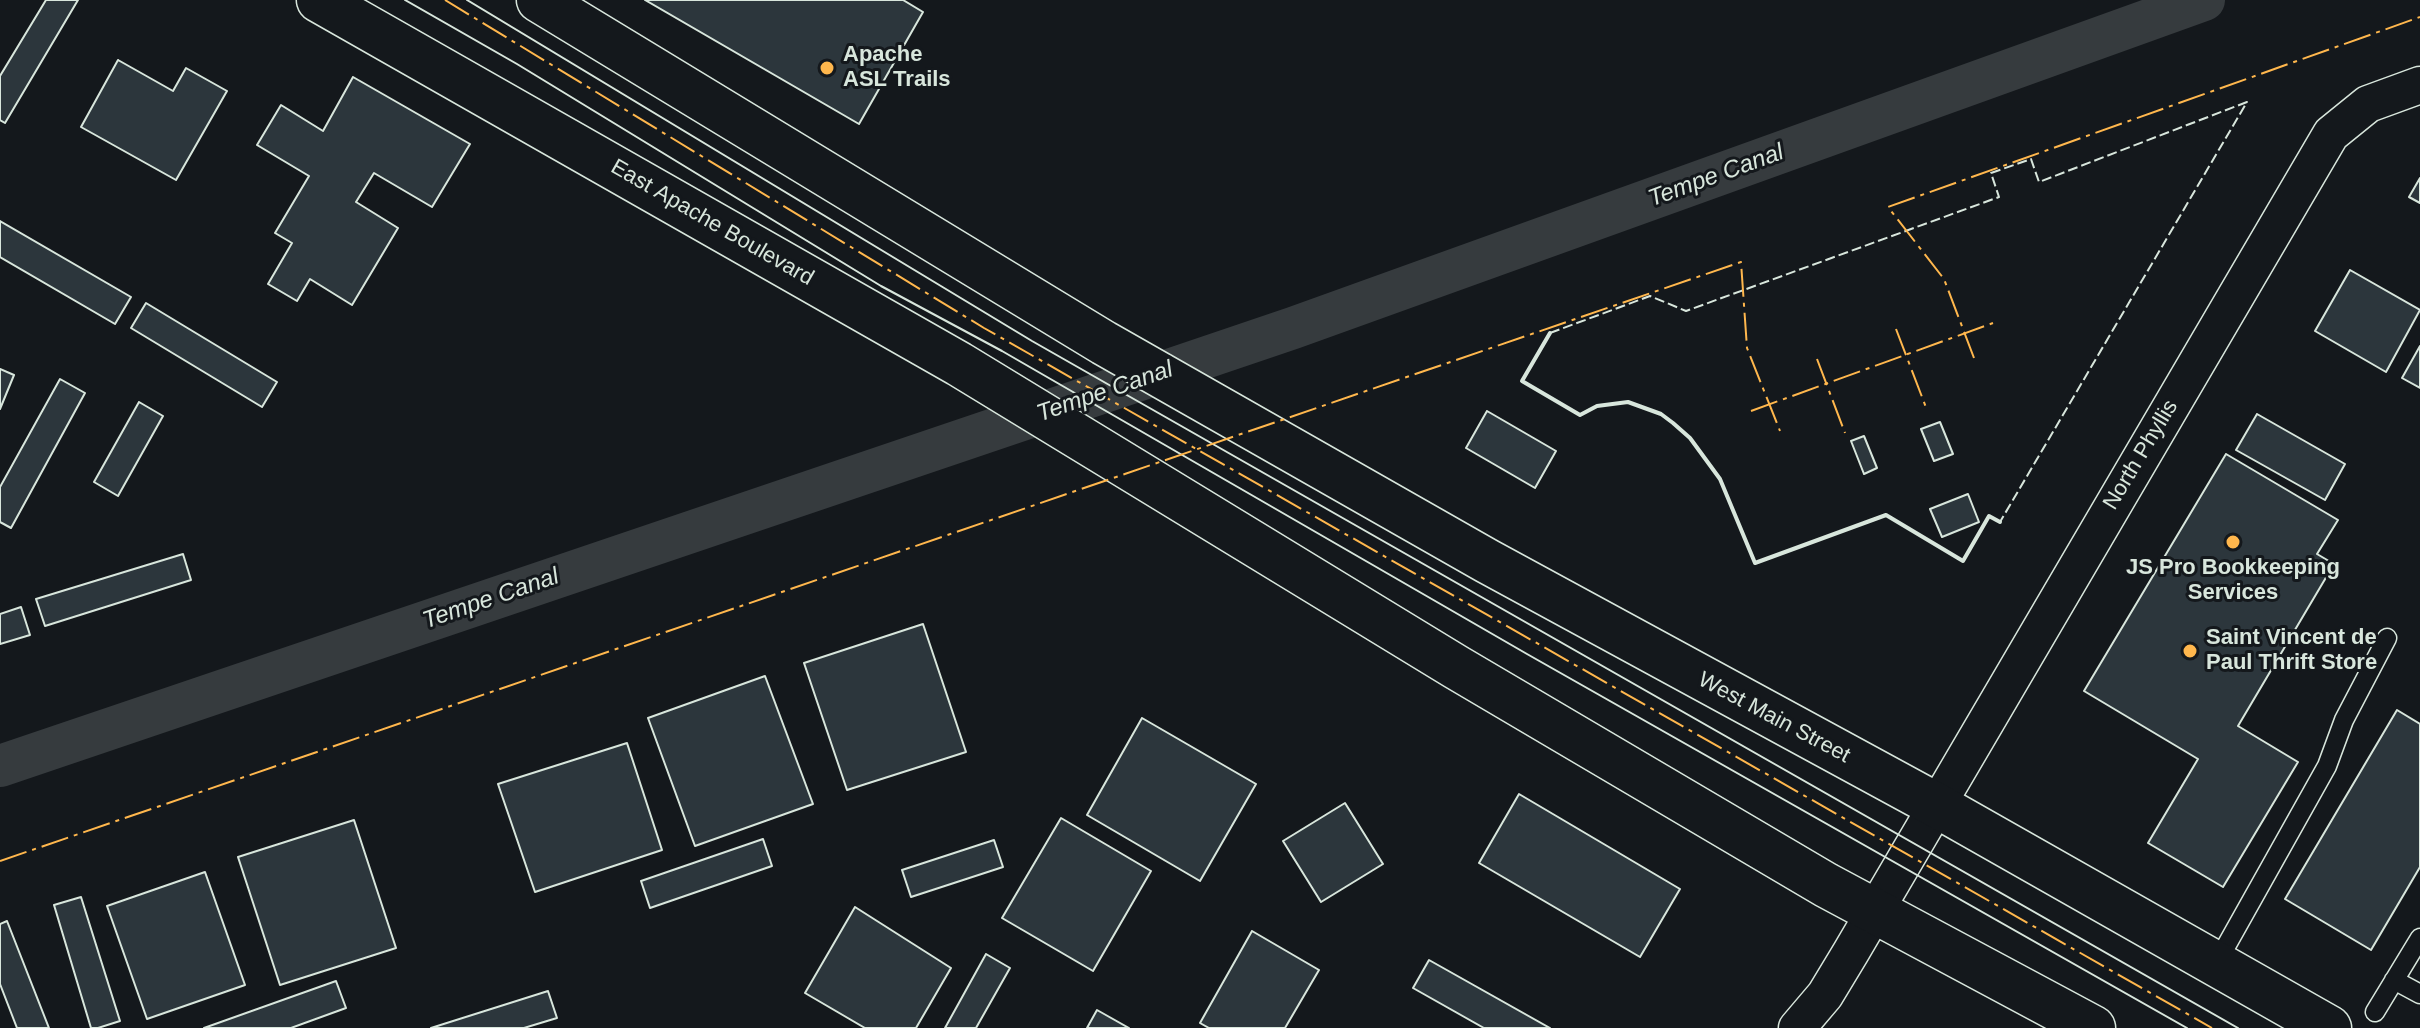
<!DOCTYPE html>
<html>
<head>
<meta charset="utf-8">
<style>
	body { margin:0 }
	canvas { display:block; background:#14181c }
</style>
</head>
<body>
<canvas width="2420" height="1028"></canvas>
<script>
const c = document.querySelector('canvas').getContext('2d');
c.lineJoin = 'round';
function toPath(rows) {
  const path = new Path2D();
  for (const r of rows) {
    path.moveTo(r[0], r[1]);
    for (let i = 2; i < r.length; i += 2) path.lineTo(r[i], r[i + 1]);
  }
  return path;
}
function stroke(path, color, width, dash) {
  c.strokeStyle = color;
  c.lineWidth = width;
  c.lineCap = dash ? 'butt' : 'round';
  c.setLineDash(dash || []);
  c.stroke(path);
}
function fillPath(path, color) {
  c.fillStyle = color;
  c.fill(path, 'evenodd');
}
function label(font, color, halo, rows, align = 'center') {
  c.font = font + ' Arial,sans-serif';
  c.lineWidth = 6;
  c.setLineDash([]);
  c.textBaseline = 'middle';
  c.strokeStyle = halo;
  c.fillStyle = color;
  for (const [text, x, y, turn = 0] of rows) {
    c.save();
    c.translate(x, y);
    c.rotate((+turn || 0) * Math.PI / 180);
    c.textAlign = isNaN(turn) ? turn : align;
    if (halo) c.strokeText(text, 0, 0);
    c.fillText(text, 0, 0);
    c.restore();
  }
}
const canal = toPath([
	[0,766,1293,328,2204,0]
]);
const building = toPath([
	[46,0,78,0,5,123,0,120,0,76,46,0],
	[645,0,903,0,923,12,859,124,645,0],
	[118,60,173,91,186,68,227,91,176,180,81,127,118,60],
	[353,77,470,144,432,207,374,173,356,202,398,228,352,305,310,279,297,301,268,284,292,243,275,233,309,176,257,145,281,105,323,131,353,77],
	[2420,178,2420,203,2409,197,2420,178],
	[0,221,131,297,115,324,0,257,0,221],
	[2350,270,2420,310,2386,372,2315,331,2350,270],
	[146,303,277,382,262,407,131,328,146,303],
	[2420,346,2420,388,2402,378,2420,346],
	[0,369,14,375,0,409,0,369],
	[60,379,85,393,11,528,0,522,0,487,60,379],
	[139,402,163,416,118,496,94,482,139,402],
	[1487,411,1556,451,1535,488,1466,448,1487,411],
	[2257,414,2345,464,2325,500,2236,450,2257,414],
	[1940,422,1953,454,1934,461,1921,429,1940,422],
	[1864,436,1877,468,1864,474,1851,441,1864,436],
	[2226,454,2338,520,2317,554,2334,564,2238,726,2298,762,2223,887,2148,843,2198,759,2084,691,2226,454],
	[1968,494,1979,522,1942,537,1930,509,1968,494],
	[183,554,191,580,45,626,36,599,183,554],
	[21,607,30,635,0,644,0,614,21,607],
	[923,624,966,752,847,790,804,663,923,624],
	[765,676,813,804,695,846,648,718,765,676],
	[2397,710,2420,724,2420,867,2371,950,2285,899,2397,710],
	[1142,718,1256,784,1200,881,1087,815,1142,718],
	[627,743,662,850,535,892,498,784,627,743],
	[1519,794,1680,889,1640,957,1479,863,1519,794],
	[1345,803,1383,864,1321,902,1283,841,1345,803],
	[1061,818,1151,871,1093,971,1002,918,1061,818],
	[354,820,396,948,280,985,238,857,354,820],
	[763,839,772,866,650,908,641,881,763,839],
	[994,840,1003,867,911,897,902,870,994,840],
	[205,872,245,985,147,1019,107,906,205,872],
	[81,897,120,1021,98,1028,91,1028,54,905,81,897],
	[855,907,951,968,916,1028,865,1028,805,993,855,907],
	[7,921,49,1028,17,1028,0,984,0,924,7,921],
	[1252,931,1319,970,1285,1028,1209,1028,1200,1023,1252,931],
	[986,954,1010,968,976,1028,945,1028,986,954],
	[1429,960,1550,1028,1484,1028,1413,988,1429,960],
	[336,981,346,1008,291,1028,204,1028,336,981],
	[548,991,557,1018,524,1028,431,1028,548,991],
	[1097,1010,1129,1028,1087,1028,1097,1010]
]);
const service = toPath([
	[2216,964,2327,766,2344,720,2387,638],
	[2394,980,2420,994],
	[2375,1012,2420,938]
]);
const minor = toPath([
	[1797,1028,1825,995,1851,952,2331,134,2368,104,2420,85]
]);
const primary = toPath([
	[319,0,959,364,1456,667,1826,885,2093,1028],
	[539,0,1104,343,1487,561,1936,805,2329,1028]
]);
const tram = toPath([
	[405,0,517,64,881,286,1002,351,1527,654,2187,1028],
	[467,0,1032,341,2238,1028]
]);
const fence = toPath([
	[1550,333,1650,296,1686,311,1999,197,1991,173,2031,159,2039,182,2247,102,2000,522]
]);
const wall = toPath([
	[1550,333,1522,381,1580,415,1597,406,1628,402,1661,414,1673,423,1690,438,1720,479,1755,563,1886,515,1963,561,1989,516,2000,522]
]);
const power = toPath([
	[445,0,984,328,2212,1028],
	[1896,329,1927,410],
	[1974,358,1944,279,1888,207,2420,17],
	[1817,359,1845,433],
	[1751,411,1993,323],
	[0,861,1741,262,1747,348,1780,431]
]);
const markers = [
	[827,68,8,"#ffb74d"],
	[2233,542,8,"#ffb74d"],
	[2190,651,8,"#ffb74d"]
];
const poiNames = [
	["Apache",843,55],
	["ASL Trails",843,80],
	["JS Pro Bookkeeping",2233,568,"center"],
	["Services",2233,593,"center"],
	["Saint Vincent de",2206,638],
	["Paul Thrift Store",2206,663]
];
const streetNames = [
	["East Apache Boulevard",712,223,30],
	["North Phyllis",2141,455,-59],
	["West Main Street",1774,718,28]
];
const waterNames = [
	["Tempe Canal",1716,176,-20],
	["Tempe Canal",1105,392,-19],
	["Tempe Canal",491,599,-19]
];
stroke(canal, '#363b3e', 42);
fillPath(building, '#2c363c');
stroke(building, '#d8e6dc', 2);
stroke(service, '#d8e6dc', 21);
stroke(minor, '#d8e6dc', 39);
stroke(primary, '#d8e6dc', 47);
stroke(service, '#14181c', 18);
stroke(minor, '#14181c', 36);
stroke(primary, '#14181c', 44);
stroke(tram, '#d8e6dc', 2);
stroke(fence, '#d8e6dc', 2, [10, 4]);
stroke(wall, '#d8e6dc', 4);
stroke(power, '#ffb74d', 2, [28, 6, 4, 6]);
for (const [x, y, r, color] of markers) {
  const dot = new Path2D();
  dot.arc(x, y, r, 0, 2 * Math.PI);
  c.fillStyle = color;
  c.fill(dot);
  stroke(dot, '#14181c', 3);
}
label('bold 22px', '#d8e6dc', '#14181c', poiNames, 'left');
label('22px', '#d8e6dc', '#14181c', streetNames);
label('italic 24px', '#d8e6dc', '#14181c', waterNames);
</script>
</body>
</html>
